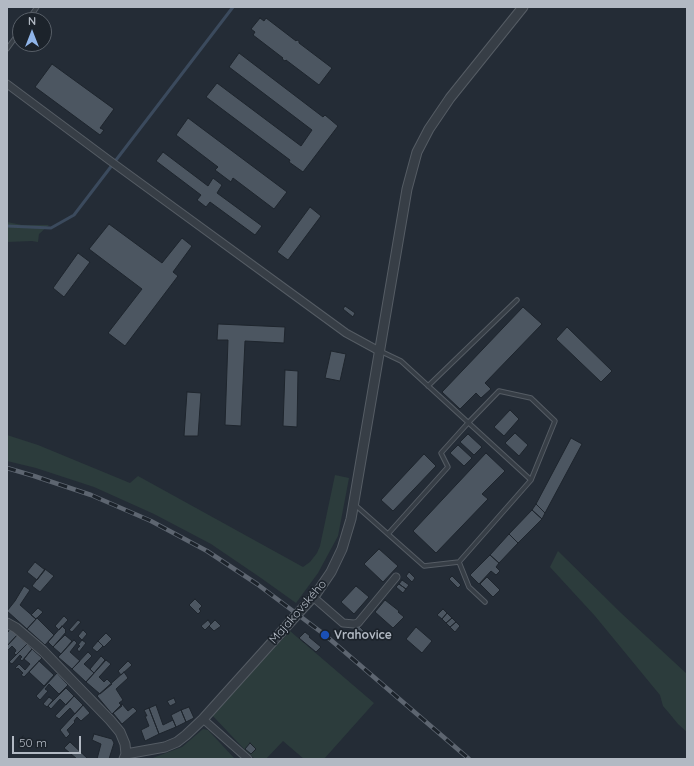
<!DOCTYPE html>
<html>
<head>
<meta charset="utf-8">
<style>
	body { margin:0 }
	#map { position:relative; width:694px; height:766px; overflow:hidden; background:#242c36; font-family:Quicksand,sans-serif }
	canvas { display:block }
	.frame { position:absolute; inset:0; border:8px solid #b2b9c3; pointer-events:none }
	.north { position:absolute; left:12px; top:12px; width:40px; height:40px; box-sizing:border-box; background:#1c232b; border:1px solid #585f68; border-radius:50%; rotate:0deg; font-size:11px; font-weight:700; line-height:16px; text-align:center; color:#b2b9c3 }
	.north::after { content:''; display:block; margin:auto; width:14px; height:18px; background:#90b5e9; clip-path:polygon(50% 0,100% 100%,50% 72%,0 100%) }
	.scale { position:absolute; left:12px; top:736px; width:69px; height:18px; box-sizing:border-box; border:2px solid #b2b9c3; border-top:0; padding-left:5px; font-size:12px; line-height:14px; white-space:nowrap; color:#b2b9c3; -webkit-text-stroke:3px #1c232b; paint-order:stroke }
</style>
</head>
<body>
<div id="map">
<canvas width="694" height="766"></canvas>
<div class="frame"></div>
<div class="north">N</div>
<div class="scale">50 m</div>
</div>
<script>
const c = document.querySelector('canvas').getContext('2d');
c.lineJoin = 'round';
function fillPath(path, color) {
  c.fillStyle = color;
  c.fill(path, 'evenodd');
}
function toPath(rows) {
  const path = new Path2D();
  for (const r of rows) {
    path.moveTo(r[0], r[1]);
    for (let i = 2; i < r.length; i += 2) path.lineTo(r[i], r[i + 1]);
  }
  return path;
}
function stroke(path, color, width, dash) {
  c.strokeStyle = color;
  c.lineWidth = width;
  c.lineCap = dash ? 'butt' : 'round';
  c.setLineDash(dash || []);
  c.stroke(path);
}
function label(font, color, halo, rows, align = 'center') {
  c.font = font + ' Quicksand,sans-serif';
  c.lineWidth = 3.5;
  c.setLineDash([]);
  c.textBaseline = 'middle';
  c.strokeStyle = halo;
  c.fillStyle = color;
  for (const [text, x, y, turn = 0] of rows) {
    c.save();
    c.translate(x, y);
    c.rotate((+turn || 0) * Math.PI / 180);
    c.textAlign = isNaN(turn) ? turn : align;
    if (halo) c.strokeText(text, 0, 0);
    c.fillText(text, 0, 0);
    c.restore();
  }
}
const green = toPath([
	[7,222,22,225,49,225,39,234,38,242,32,241,7,242],
	[7,435,38,445,130,483,138,476,303,567,310,562,317,553,320,546,335,475,349,478,338,536,318,573,296,603,261,578,211,544,154,514,94,487,36,468,7,461],
	[558,551,621,613,687,674,687,732,678,724,669,713,663,706,660,695,655,689,595,616,550,567],
	[290,631,374,703,324,759,304,759,283,741,266,759,255,759,245,750,212,715],
	[203,729,208,730,235,759,150,759,182,747]
]);
const stream = toPath([
	[7,226,51,228,74,215,233,7]
]);
const building = toPath([
	[260,18,264,21,266,18,296,41,297,40,299,41,299,43,332,68,319,85,286,60,285,61,282,59,283,58,253,35,255,32,251,29,260,18],
	[239,53,323,117,325,115,338,126,303,172,289,162,290,160,206,97,217,83,301,146,312,130,229,67,239,53],
	[52,64,114,109,100,128,104,130,100,135,35,87,52,64],
	[188,118,287,192,274,209,233,178,231,182,215,170,218,167,176,135,188,118],
	[163,152,208,186,213,178,222,185,217,193,262,226,255,235,210,202,206,207,197,200,201,195,156,161,163,152],
	[310,207,321,216,288,260,277,252,310,207],
	[109,224,162,263,182,238,192,246,173,272,178,276,125,346,108,333,142,289,89,249,109,224],
	[78,253,90,262,64,297,53,288,78,253],
	[345,306,355,313,353,317,343,309,345,306],
	[523,307,542,324,485,383,491,389,481,398,476,393,460,409,442,392,523,307],
	[218,324,285,327,284,343,245,341,241,426,225,425,228,340,217,340,218,324],
	[567,327,612,371,601,382,556,339,567,327],
	[331,351,346,354,340,381,325,378,331,351],
	[285,370,298,371,297,427,283,426,285,370],
	[187,392,201,393,198,436,184,436,187,392],
	[510,410,519,419,504,436,494,427,510,410],
	[515,433,528,445,519,456,505,443,515,433],
	[468,434,482,447,474,455,460,442,468,434],
	[571,438,582,444,545,513,536,504,571,438],
	[458,445,472,458,464,466,450,453,458,445],
	[486,453,505,471,482,494,488,499,436,553,413,531,486,453],
	[424,454,436,466,393,511,381,500,424,454],
	[536,504,545,513,542,519,532,510,536,504],
	[532,510,542,519,518,543,509,534,532,510],
	[509,534,518,543,499,563,490,555,509,534],
	[379,549,398,566,383,582,364,564,379,549],
	[490,555,499,563,496,567,500,571,496,575,491,571,479,584,470,575,490,555],
	[35,562,45,570,37,580,27,572,35,562],
	[45,569,54,576,40,592,32,586,45,569],
	[409,572,415,578,412,582,406,576,409,572],
	[452,576,461,585,458,588,449,579,452,576],
	[487,577,500,590,493,597,480,584,487,577],
	[402,580,409,585,406,589,399,584,402,580],
	[399,584,406,589,403,593,396,587,399,584],
	[24,586,30,590,20,605,36,619,27,629,7,611,15,601,24,586],
	[356,586,369,597,354,614,341,602,356,586],
	[195,599,202,606,199,609,201,611,198,614,189,605,195,599],
	[385,600,399,611,398,612,404,617,393,628,375,612,385,600],
	[38,608,43,612,36,619,31,615,38,608],
	[443,609,447,613,442,619,437,615,443,609],
	[447,613,452,618,446,623,442,619,447,613],
	[64,616,68,620,59,630,55,626,64,616],
	[37,618,54,635,45,645,27,629,37,618],
	[452,618,456,622,450,627,446,623,452,618],
	[78,620,81,622,72,632,69,630,78,620],
	[208,620,211,624,205,630,201,626,208,620],
	[215,620,221,626,214,631,209,626,215,620],
	[456,622,460,626,455,632,450,627,456,622],
	[358,625,364,631,356,639,350,634,358,625],
	[62,626,66,630,65,631,66,632,53,647,48,642,62,626],
	[416,627,432,641,422,653,406,639,416,627],
	[11,629,17,635,7,646,7,633,11,629],
	[83,630,87,634,82,640,78,636,83,630],
	[305,632,310,636,309,637,321,647,316,652,299,638,305,632],
	[106,633,112,639,104,647,98,641,106,633],
	[17,635,27,644,16,655,14,653,16,651,15,649,12,646,7,651,7,646,17,635],
	[65,635,72,641,61,654,53,647,65,635],
	[74,640,77,643,70,652,80,661,72,669,58,657,74,640],
	[82,640,86,643,79,652,77,649,80,646,78,645,82,640],
	[98,641,103,646,97,652,92,648,98,641],
	[27,644,32,649,22,661,20,659,22,657,20,655,12,664,9,662,27,644],
	[32,649,42,658,24,677,21,675,23,673,18,668,17,669,15,668,19,664,25,670,30,664,24,659,32,649],
	[88,652,92,656,84,664,94,673,86,682,72,669,88,652],
	[101,656,105,660,94,673,90,669,101,656],
	[106,660,111,664,99,677,104,682,107,679,112,684,100,694,86,682,106,660],
	[39,661,54,675,44,686,29,672,39,661],
	[128,661,132,665,121,675,118,671,128,661],
	[124,672,128,678,116,689,123,700,119,703,122,706,112,714,97,696,124,672],
	[57,673,68,685,59,694,49,684,45,689,48,691,40,700,36,696,57,673],
	[66,688,74,696,66,705,60,699,51,709,48,706,66,688],
	[74,696,83,705,75,714,70,708,59,719,55,716,74,696],
	[49,697,53,700,47,707,43,704,49,697],
	[174,698,176,703,170,706,167,701,174,698],
	[122,704,128,711,133,707,137,711,122,724,113,713,122,704],
	[83,705,90,713,81,721,77,717,74,721,75,722,67,730,70,734,66,738,60,730,83,705],
	[156,705,163,725,173,720,176,727,159,734,149,708,156,705],
	[189,707,194,718,186,722,181,710,189,707],
	[149,708,159,734,145,741,141,730,149,726,145,716,147,716,144,710,149,708],
	[181,710,186,722,176,727,171,715,181,710],
	[94,734,112,739,114,743,109,759,97,759,101,744,92,740,94,734],
	[70,742,88,759,77,759,64,748,70,742],
	[250,743,256,749,251,754,245,749,250,743]
]);
const service = toPath([
	[28,20,37,7],
	[7,49,20,31],
	[380,351,401,361,531,480],
	[428,386,517,300],
	[354,504,424,566,459,562,531,480,555,421,531,398,499,391,468,423,441,453,448,467,388,534],
	[459,562,469,587,485,602]
]);
const minor = toPath([
	[7,84,109,160,346,333,379,351],
	[313,597,343,623,354,624,358,623,396,577],
	[203,719,248,759]
]);
const tertiary = toPath([
	[7,623,16,628,43,651,110,720,120,732,125,744,126,754,124,759],
	[126,754,165,747,177,742,186,735,203,719,302,609,316,594,331,572,342,549,351,519,407,189,417,152,429,129,450,98,523,7]
]);
const rail = toPath([
	[7,468,34,476,91,495,151,521,207,551,257,584,325,635,469,759]
]);
const markers = [
	[325,635,5,"#1a4fb4"]
];
const streetNames = [
	["Majakovského",298,612,-49]
];
const poiNames = [
	["Vrahovice",334,635]
];
fillPath(green, '#2c3c3c');
stroke(stream, '#3b4a5d', 3);
fillPath(building, '#4c5661');
stroke(building, '#1e252d', 1);
stroke(service, '#555c64', 5.5);
stroke(minor, '#555c64', 9);
stroke(tertiary, '#555c64', 11);
stroke(service, '#373e46', 3.5);
stroke(minor, '#373e46', 7);
stroke(tertiary, '#373e46', 9);
stroke(rail, '#5d6570', 4.5);
stroke(rail, '#1c232b', 3, [9]);
for (const [x, y, r, color] of markers) {
  const dot = new Path2D();
  dot.arc(x, y, r, 0, 2 * Math.PI);
  c.fillStyle = color;
  c.fill(dot);
  stroke(dot, '#1c232b', 1.5);
}
label('12px', '#b2b9c3', '#1c232b', streetNames);
label('bold 12px', '#b2b9c3', '#1c232b', poiNames, 'left');
</script>
</body>
</html>
